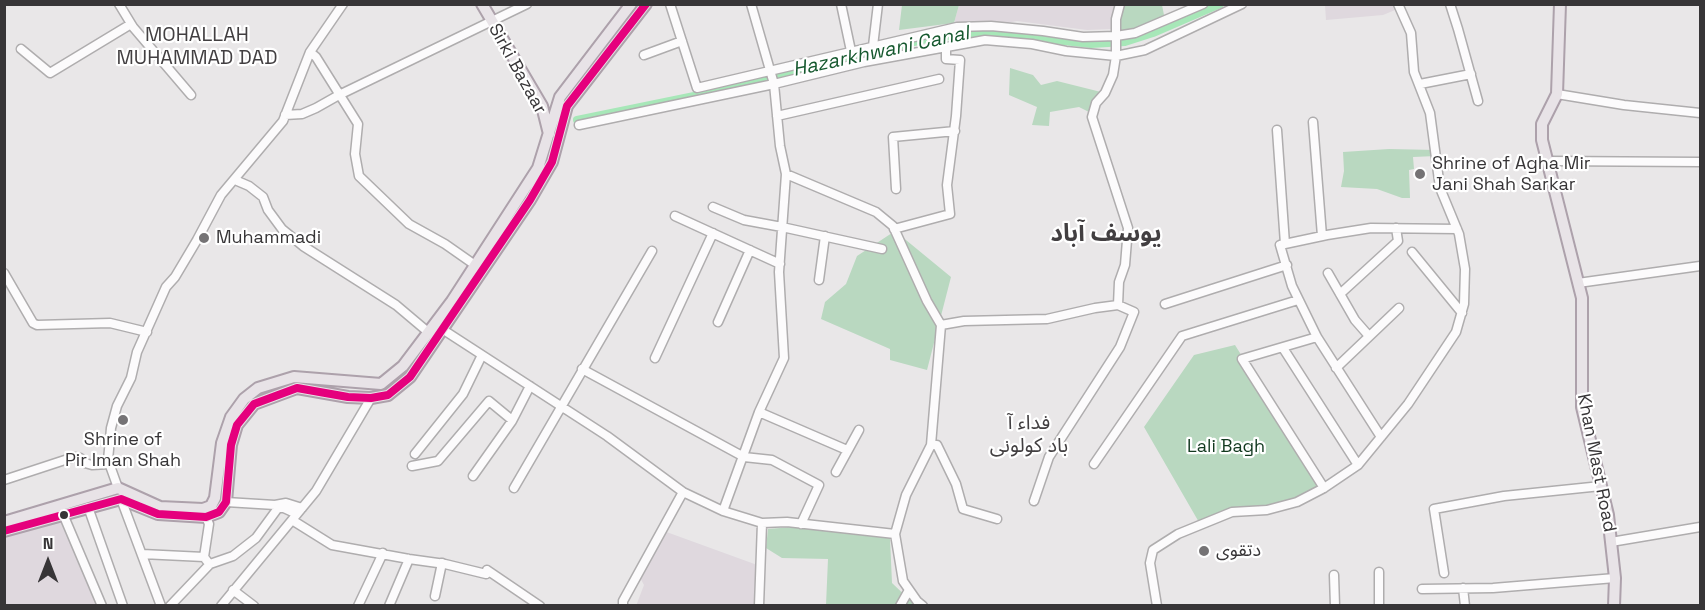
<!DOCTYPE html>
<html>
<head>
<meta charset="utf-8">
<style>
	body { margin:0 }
	#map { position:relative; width:1705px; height:610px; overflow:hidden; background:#e9e7e8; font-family:"Space Grotesk",sans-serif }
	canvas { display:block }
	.frame { position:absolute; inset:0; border:6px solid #373537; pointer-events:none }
	.north { position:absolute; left:18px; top:532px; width:60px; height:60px; -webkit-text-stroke:4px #fff; paint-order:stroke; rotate:0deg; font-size:16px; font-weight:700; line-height:24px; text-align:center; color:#373537 }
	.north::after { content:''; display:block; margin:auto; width:21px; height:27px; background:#373537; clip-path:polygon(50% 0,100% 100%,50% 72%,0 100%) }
</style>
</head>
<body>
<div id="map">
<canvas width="1705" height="610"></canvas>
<div class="frame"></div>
<div class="north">N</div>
</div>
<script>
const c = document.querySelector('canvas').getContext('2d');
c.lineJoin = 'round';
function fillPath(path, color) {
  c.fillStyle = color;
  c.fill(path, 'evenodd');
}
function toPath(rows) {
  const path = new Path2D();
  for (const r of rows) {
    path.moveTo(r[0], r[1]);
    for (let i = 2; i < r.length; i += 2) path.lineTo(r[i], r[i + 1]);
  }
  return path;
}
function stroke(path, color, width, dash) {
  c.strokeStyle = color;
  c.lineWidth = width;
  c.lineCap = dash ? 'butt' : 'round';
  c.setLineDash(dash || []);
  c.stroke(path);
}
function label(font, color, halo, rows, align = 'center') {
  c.font = font + ' "Space Grotesk","Noto Sans Arabic",sans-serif';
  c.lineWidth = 4.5;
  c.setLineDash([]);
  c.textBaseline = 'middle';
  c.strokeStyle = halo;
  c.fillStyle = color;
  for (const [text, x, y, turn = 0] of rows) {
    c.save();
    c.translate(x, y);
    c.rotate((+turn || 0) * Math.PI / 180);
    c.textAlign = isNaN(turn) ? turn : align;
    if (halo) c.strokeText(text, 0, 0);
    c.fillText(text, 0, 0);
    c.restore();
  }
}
const built = toPath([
	[959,5,1115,5,1112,29,1087,30,1017,21,991,26,957,27,957,22,954,23],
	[1325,5,1398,5,1400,8,1383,15,1326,20],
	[65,517,106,605,5,605,4,535],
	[661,530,760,566,759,605,636,606,644,585,636,570]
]);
const green = toPath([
	[902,5,902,4,959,5,954,23,899,30],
	[1123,5,1162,5,1164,15,1139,28,1119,31],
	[1010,68,1033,75,1041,85,1057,81,1105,93,1093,114,1079,107,1050,112,1049,126,1032,125,1037,107,1009,95],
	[1389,149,1436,150,1436,156,1413,157,1414,169,1409,170,1410,198,1402,198,1377,189,1341,187,1344,171,1343,152],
	[895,231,951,277,927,370,890,360,890,349,821,319,825,302,846,284,857,256],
	[1235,345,1324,488,1297,502,1232,512,1200,524,1144,427,1194,355],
	[792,527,890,538,892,583,915,605,826,605,828,559,782,558,766,548,768,529]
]);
const canal = toPath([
	[577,120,704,94,926,39,982,32,1091,44,1125,42,1153,33,1220,4]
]);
const minor = toPath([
	[119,4,133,27,191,95],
	[670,4,697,88,957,27,991,26,1043,31,1083,37,1116,36,1135,33,1203,4],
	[841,4,851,51],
	[1450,4,1458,29,1478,101],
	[873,46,878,4],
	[21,49,50,73,131,24],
	[310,52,316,57,358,124,355,154,359,176,409,224,445,244,475,265],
	[644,55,682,41],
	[1420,84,1471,74],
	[1557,94,1624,105,1700,113],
	[285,115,302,114,316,108,339,95,527,4],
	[777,116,939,79],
	[1313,122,1322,236],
	[579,125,774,84,864,62,985,40,1032,44,1066,51,1116,56,1145,50,1242,4],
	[1277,130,1285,244],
	[1547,161,1700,162],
	[786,174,876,212,893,226,927,301,941,325,931,445,906,495,895,534,903,581,917,601,923,606],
	[235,180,249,186,263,197,268,210,282,229,303,246,396,305,428,332],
	[896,189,893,137,955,131],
	[713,207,744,220,782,227,882,249],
	[675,216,780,264],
	[894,229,950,214,947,185,956,116,960,60,946,59,946,47],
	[1412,252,1462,313],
	[4,273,33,323,37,325,110,323,147,332],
	[1328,273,1355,320,1369,336],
	[819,280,825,236],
	[1578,283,1700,266],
	[1340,294,1398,241,1396,228],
	[1165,304,1287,265],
	[718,322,750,250],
	[941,325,964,321,1047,319,1095,308,1118,305,1119,282,1125,265,1128,228,1092,117,1096,103,1105,93,1113,75,1116,56,1116,19,1120,4],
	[442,329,607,436,683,492,723,511,762,523,787,522,895,534],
	[1317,337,1242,359,1324,488],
	[1283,348,1358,465],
	[655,358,713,233],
	[1336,368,1399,308],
	[582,369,744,457,772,460,819,485,801,524],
	[759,412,847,450],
	[1381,437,1317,337,1292,286,1280,245,1327,235,1371,228,1457,229],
	[931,445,937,445,956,484,963,509,997,519],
	[415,454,463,394,482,355],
	[1094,464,1182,336,1298,300],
	[412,466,438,461,489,401,512,420],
	[836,472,859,430],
	[473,476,512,421,530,386],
	[4,480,74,457,80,458,85,463,92,465,109,464],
	[118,488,108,460,111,428,117,406,131,378,137,352,166,287,175,277,197,240,221,195,283,121,310,52,343,4],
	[514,488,652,251],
	[121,499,161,606],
	[1034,501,1049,457,1120,347,1134,312,1118,305],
	[226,502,275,505,286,503,302,508],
	[88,507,123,606],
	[723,511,759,412,784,358,779,272,786,174,780,146,774,84,751,4],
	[63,514,102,606],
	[206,517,209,524,204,557,207,561],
	[292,520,332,545,409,559,445,564,486,574,487,570,540,606],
	[1611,542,1700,527],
	[142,554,204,557],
	[1379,572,1379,606],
	[1444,573,1434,509,1504,496,1601,486],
	[1334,575,1335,606],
	[1463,588,1465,606],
	[1422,589,1493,588,1615,578],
	[233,590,254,606],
	[435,596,442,563],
	[170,606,210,564,233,556,256,538,278,508,284,508,297,514],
	[221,606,316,491,371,398],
	[358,606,383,553],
	[389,606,409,559],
	[623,606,623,601,683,492],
	[759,606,762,523],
	[900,606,909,590],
	[1157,606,1150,563,1153,550,1178,534,1232,512,1267,510,1297,502,1324,488,1358,465,1408,404,1456,332,1464,304,1465,269,1459,234,1440,188,1430,113,1414,72,1411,33,1398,4]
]);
const major = toPath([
	[482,4,542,106,549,134],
	[1560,4,1557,94,1542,124,1542,140,1582,298,1582,407,1608,515,1615,578,1614,606],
	[4,522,118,488,160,507,203,509,211,506,215,498,222,443,231,417,244,399,258,388,294,377,381,384,403,366,452,301,538,168,560,97,631,4],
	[4,531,121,499,158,514,206,517,219,512,226,502,231,445,237,425,254,404,297,388,348,397,371,398,388,395,410,377,530,200,552,162,567,106,646,4]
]);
const bus1 = toPath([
	[4,531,121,499,158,514,206,517,219,512,226,502,231,445,237,425,254,404,297,388,348,397,371,398,388,395,410,377,530,200,552,162,567,106,646,4]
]);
const markers = [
	[1420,174,6,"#757375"],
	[204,238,6,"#757375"],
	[123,420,6,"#757375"],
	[64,515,5,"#373537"],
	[1204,551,6,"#757375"]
];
const streetNames = [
	["Sirki Bazaar",517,69,61],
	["Khan Mast Road",1596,463,79]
];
const poiNames = [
	["Shrine of Agha Mir",1432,164],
	["Jani Shah Sarkar",1432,185],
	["Muhammadi",216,238],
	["Shrine of",123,440,"center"],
	["Pir Iman Shah",123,461,"center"],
	["دتقوى",1216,551]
];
const parkNames = [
	["Lali Bagh",1226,447]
];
const neighbourhoodNames = [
	["MOHALLAH",197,36],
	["MUHAMMAD DAD",197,59],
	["فداء آ",1029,424],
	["باد کولونی",1029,447]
];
const waterNames = [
	["Hazarkhwani Canal",881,52,-12]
];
const districtNames = [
	["یوسف آباد",1106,234]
];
fillPath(built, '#dfd8de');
fillPath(green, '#b9d8c0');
stroke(canal, '#a7e7b8', 8);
stroke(minor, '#afadae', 11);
stroke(major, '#ada1ab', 14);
stroke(minor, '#fcfbfc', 8);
stroke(major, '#e8e3e7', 10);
stroke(bus1, '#e5007d', 8);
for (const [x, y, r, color] of markers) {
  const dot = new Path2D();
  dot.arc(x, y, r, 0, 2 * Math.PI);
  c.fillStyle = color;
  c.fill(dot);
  stroke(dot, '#fff', 2);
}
label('18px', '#373537', '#fff', streetNames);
label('18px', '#373537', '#fff', poiNames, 'left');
label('18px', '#12391f', '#fff', parkNames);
label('20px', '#423f41', '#fff', neighbourhoodNames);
label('italic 20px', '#15582e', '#fff', waterNames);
label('bold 24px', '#423f41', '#fff', districtNames);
</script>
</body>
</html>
